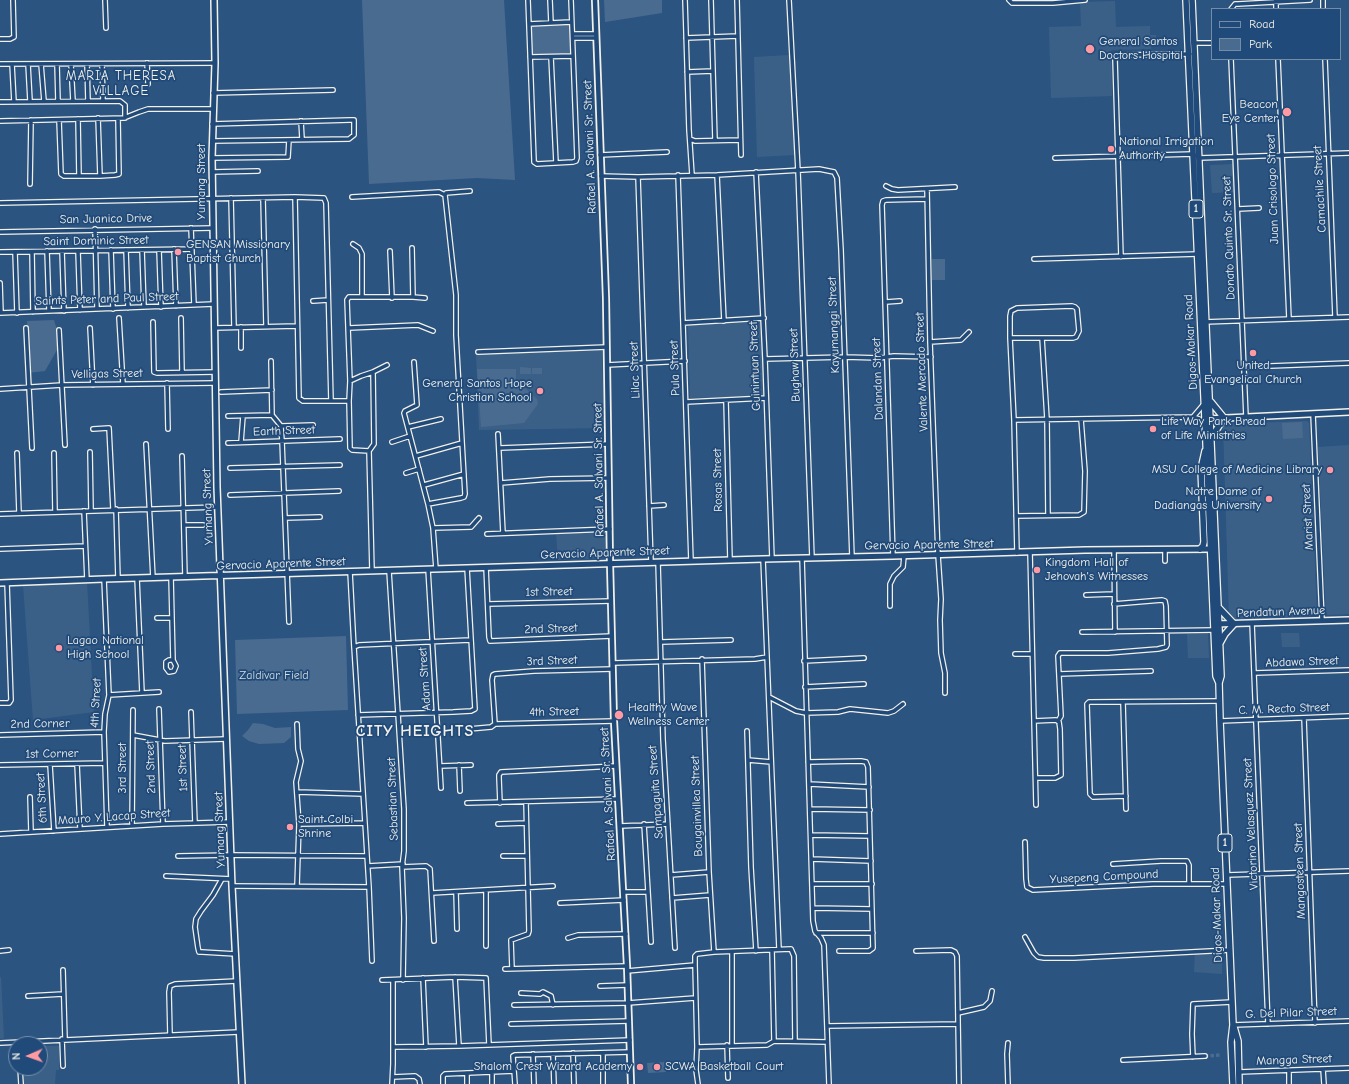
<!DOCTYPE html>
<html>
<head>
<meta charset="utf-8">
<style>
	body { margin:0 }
	#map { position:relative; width:1349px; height:1084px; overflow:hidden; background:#2c5481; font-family:"Comic Neue",sans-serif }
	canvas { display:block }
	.legend { position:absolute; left:1211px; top:8px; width:130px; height:52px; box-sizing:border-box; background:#1f4a7a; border:1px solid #748da6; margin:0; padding:5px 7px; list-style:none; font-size:12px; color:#f4f1e8 }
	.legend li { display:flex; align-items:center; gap:8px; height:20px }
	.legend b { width:20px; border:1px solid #748da6 }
	.north { position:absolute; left:8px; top:1036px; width:40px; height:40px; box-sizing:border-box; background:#1f4a7a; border:1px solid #748da6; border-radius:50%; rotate:268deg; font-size:11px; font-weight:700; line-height:16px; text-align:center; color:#f4f1e8 }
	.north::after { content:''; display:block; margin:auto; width:14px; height:18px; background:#ff9aa2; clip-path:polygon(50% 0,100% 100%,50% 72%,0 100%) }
</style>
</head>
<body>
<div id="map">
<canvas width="1349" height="1084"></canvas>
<ul class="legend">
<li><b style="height:5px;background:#1f4a7a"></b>Road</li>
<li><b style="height:11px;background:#496b90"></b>Park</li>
</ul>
<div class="north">N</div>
</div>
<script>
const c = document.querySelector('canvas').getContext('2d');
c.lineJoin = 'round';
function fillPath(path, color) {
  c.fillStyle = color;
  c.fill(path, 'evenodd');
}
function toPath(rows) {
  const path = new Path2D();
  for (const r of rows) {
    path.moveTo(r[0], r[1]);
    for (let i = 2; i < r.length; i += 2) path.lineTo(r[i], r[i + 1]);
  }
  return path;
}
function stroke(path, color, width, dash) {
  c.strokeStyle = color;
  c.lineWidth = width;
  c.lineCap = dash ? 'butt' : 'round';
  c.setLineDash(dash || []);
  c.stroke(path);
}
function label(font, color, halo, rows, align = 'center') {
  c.font = font + ' "Comic Neue",sans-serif';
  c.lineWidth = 3.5;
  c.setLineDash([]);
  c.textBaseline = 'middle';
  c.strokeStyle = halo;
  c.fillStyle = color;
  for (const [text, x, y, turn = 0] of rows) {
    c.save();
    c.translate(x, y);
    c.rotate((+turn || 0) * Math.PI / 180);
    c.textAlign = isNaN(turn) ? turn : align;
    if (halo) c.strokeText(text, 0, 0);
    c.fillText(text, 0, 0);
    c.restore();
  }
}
const built = toPath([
	[1115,1,1116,27,1150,26,1150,35,1156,35,1156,40,1151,40,1151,49,1111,50,1112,96,1051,98,1049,27,1081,26,1080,2],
	[789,55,795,155,757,157,754,57],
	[1233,164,1234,192,1212,193,1210,165],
	[762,322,764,396,690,398,688,325],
	[602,350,604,428,479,430,476,354],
	[1307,421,1309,423,1317,613,1312,616,1231,619,1229,617,1223,424],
	[1349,445,1349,614,1328,615,1326,613,1318,447],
	[606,532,607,558,558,560,556,533],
	[87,582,94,712,33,720,23,585],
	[1208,633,1209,658,1188,658,1187,634],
	[1281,633,1299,633,1300,647,1282,647],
	[1195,951,1222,951,1222,974,1194,972],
	[1,977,4,1038,0,1039,0,978],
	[40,1046,59,1046,59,1070,56,1070,55,1084,24,1084,24,1068,40,1068]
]);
const green = toPath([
	[362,0,504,0,515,180,477,178,369,184],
	[604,0,662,0,662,13,605,22],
	[570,23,571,53,532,55,532,24],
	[932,259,945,259,945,280,932,280],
	[54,320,61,343,45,371,28,373,27,321],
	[520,367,531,368,531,374,520,374],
	[532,368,542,368,542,374,532,374],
	[477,369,516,369,516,380,537,399,538,404,524,423,481,427],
	[1302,422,1303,438,1283,439,1282,423],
	[346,636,348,710,237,714,235,640],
	[253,723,263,724,275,728,291,727,291,737,284,743,259,744,249,741,242,736,248,730],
	[665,1062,666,1072,648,1073,647,1063]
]);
const minorTunnel = toPath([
	[1205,1056,1220,1055]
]);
const minor = toPath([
	[105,0,106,28],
	[528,0,534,160,534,162,537,164,573,162,576,161,577,158,571,0],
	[550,0,551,23],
	[685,0,689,130,692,175],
	[711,0,715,140],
	[737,0,741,155],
	[789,0,798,171,812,558],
	[1009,0,1012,3,1053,3,1085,0],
	[1323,0,1323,9],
	[1276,1,1276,9],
	[1231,9,1235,4,1238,4,1310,0],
	[529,24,571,22],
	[573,34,596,34],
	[573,38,596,38],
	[686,38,738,36],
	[0,39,10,39,14,37,13,0],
	[1193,43,1212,43],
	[530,57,573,56],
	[551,57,556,163],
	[1231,59,1246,417],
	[1278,59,1289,319],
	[1325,59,1335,317],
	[147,63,148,84],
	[0,64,215,63],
	[12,64,14,102],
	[28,64,30,101],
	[41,64,44,101],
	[57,64,58,101],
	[71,64,73,101],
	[87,64,88,101],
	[102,64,103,101],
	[687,72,713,71],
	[213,93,333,90],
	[0,102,120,101,125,105,125,118],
	[98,118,100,176],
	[78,119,79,176],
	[59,120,61,174,64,176,100,176,115,175,119,174,118,119],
	[0,121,124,118,139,112,148,109,212,109],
	[301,121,302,139],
	[690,139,695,141,740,140],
	[212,141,349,139,354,135,354,120,350,120,212,124],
	[600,155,667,152],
	[212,158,288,157,289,140],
	[1055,158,1193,154,1199,158,1349,153],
	[212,172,258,171],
	[756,172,765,359,772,559],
	[678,175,691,561],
	[717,175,724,321],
	[601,176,638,177,717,175,819,169,834,172,837,178,841,250,852,557],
	[638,177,651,562],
	[30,184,31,120],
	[886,186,892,189,898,190,955,187],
	[927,189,930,342,938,555,941,599,940,620,941,653,945,673,945,693],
	[295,197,299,398,303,401,349,401],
	[352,197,439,192,445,195],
	[231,198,234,327],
	[263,198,266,326],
	[0,203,295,197,324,198,326,203,331,401],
	[1238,209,1259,208],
	[191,228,194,305],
	[95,229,97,309],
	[0,232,213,228],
	[353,244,359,248,362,254,362,297],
	[174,249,176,306],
	[111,250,113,309],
	[126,250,128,308],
	[142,250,144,307],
	[159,250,161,307],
	[47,251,49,311],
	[62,251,64,311],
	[78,251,80,310],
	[390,251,392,298],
	[0,252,192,249],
	[15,252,17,313],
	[32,252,33,312],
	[1121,257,1115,59,1118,56,1124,55,1190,54],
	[1034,259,1198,254],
	[0,283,1,313],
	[413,297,425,298],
	[313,301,328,300],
	[886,302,900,301],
	[0,313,214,304],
	[119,318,123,384],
	[181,318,182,372],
	[153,322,154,372,157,373,215,372],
	[1204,322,1349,317],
	[683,323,764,318],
	[241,327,241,348],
	[26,328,32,448],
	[90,328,93,385],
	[214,328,297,326],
	[349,328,418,325,433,331],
	[59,330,65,445],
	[1010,338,1073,338,1076,337,1079,331,1077,309,1075,307,1072,306,1017,308,1011,311,1010,316,1010,338,1014,420,1017,553],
	[1042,338,1047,419,1048,515],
	[930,342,961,340,969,332],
	[478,352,607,347],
	[765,359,845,357,879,358,894,356,931,357],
	[271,361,272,415,281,426,282,441,289,622],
	[414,362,417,405,405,411,404,413,428,504,433,528,436,569],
	[607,365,685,361],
	[1244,367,1349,363],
	[350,381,361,376,373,372],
	[167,383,168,429],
	[0,389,62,385,215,383],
	[221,392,272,390],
	[726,401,730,560],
	[686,402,766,398],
	[1313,414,1322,620],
	[228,416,272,415],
	[1193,417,1204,404],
	[1014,420,1193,417,1199,419,1204,424],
	[281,426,313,425],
	[408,427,441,419],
	[93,429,109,428,113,509],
	[498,434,503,533],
	[241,442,243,416],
	[392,442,410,436],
	[228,443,340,439],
	[146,444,153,578],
	[500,448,608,444],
	[369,451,352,450,350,448,349,401,350,381,347,300,349,297,413,297,412,248],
	[90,452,91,510],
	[17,453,19,513],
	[54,453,55,512],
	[182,456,185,577],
	[416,456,462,443],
	[230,468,340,465],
	[406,473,419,469],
	[501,483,550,479,609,478],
	[424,485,464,474],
	[230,495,339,491],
	[428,504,461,498,464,497,465,494,456,335,456,295,445,195,446,193,470,191],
	[649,506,664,505],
	[116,509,118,579],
	[84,511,87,580],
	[0,514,218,507],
	[1016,516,1079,515,1084,512,1085,471,1081,419],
	[285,518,320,517],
	[184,525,203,525],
	[433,528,471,527,479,518],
	[487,534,610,529],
	[0,549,85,546],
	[1114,550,1115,632],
	[1165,550,1165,561],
	[1030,552,1036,805],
	[893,556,882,205,883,201,886,200,927,199],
	[802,558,813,921,815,931,821,938,824,945,829,1084],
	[763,559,779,949],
	[658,562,663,739,675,948],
	[486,567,489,637,490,641,612,636],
	[428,569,441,788],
	[372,571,369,451,374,444,373,372,387,365],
	[389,571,404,809,404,851,402,867,404,918,403,980],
	[350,572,354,648],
	[171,577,173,660,176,666,174,671,169,672,166,668,166,662,169,660,173,660],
	[137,578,142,693],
	[104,579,109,695,105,714,104,732,107,827],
	[1086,595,1114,594],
	[488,604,611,601],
	[890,606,890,584,894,576,903,567,904,556],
	[157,618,172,618],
	[1252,623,1268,1024],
	[1082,632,1214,630],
	[661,642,731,640],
	[1015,654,1032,654],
	[702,659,709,872,714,952],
	[804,661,864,658],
	[613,663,755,659,767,657],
	[1255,673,1349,670],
	[1059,674,1151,671],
	[805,687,864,684],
	[109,695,159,692],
	[769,697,796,711,806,713,838,712,850,709,888,713,894,711,903,704],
	[1123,702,1126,809],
	[0,703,9,703,11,700,7,583],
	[159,709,163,824],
	[191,712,195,823],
	[358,715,453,712,471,711,475,709,467,568],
	[1304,718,1315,1023],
	[1034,721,1056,720,1059,722,1060,729,1061,775,1055,778,1036,778],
	[1058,721,1061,716,1058,656,1060,653,1108,653,1158,649,1166,647,1167,645,1166,606,1165,601,1162,600,1114,604],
	[1220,721,1349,716],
	[495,724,492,680,493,675,495,674,534,671,613,669],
	[469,729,491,727,495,724,614,721],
	[747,731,751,867,756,951],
	[0,735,104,732],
	[133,735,165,741,226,739],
	[748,760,771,762],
	[808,762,861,761,866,762,868,767,873,948,869,951,839,951],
	[77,764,80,829],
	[0,765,105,763],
	[50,765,54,831],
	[459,765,460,791],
	[440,766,471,765],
	[809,784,869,787],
	[297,792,363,794],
	[1126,796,1093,797,1090,794,1087,704,1089,702,1219,701],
	[30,797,31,832],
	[467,803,618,799],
	[500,803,499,778,499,775,501,772,616,766],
	[810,809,870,810],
	[299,824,365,823],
	[498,824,526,823],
	[644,824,651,942],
	[132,826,133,710],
	[620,826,668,824],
	[0,834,163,824,230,822],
	[811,835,870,836],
	[1025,842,1026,879,1027,887,1033,890,1153,884,1227,884],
	[178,856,231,855,367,856],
	[503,856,527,856],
	[811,859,871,861],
	[1113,864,1161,861,1187,861,1189,865,1189,884],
	[368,866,403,864],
	[402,867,426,866,430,869,434,941],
	[671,875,709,872],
	[1227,875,1349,871],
	[166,876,232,879],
	[222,879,213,895,201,911,196,919,195,927,198,948,199,952,202,952,236,954],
	[812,884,872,884],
	[232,886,369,887],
	[297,886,299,824,296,782,301,761,298,749,297,724],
	[456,892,457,929],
	[624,892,648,892],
	[432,893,553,886],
	[672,898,710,895],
	[560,903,624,900],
	[813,908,872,909],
	[816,933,873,933],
	[1025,937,1034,953,1038,957,1044,958,1074,958,1230,950],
	[568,938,578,935,626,934],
	[486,946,486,891],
	[772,950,774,1041],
	[0,951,9,950],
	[916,951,951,950,955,952,957,956,959,1084],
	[732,952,732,1045],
	[372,961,369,887,354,647,359,645,470,640],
	[505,969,627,966],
	[512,969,511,940,528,934,529,931,526,802],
	[63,970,65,1039],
	[627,971,695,965],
	[455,977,459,1046],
	[423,978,426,1047],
	[382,980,455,977,486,978,489,1045],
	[600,986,628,985],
	[521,993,540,994,543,992,551,996,553,1005],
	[28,996,63,994],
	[514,1005,628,1003,695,998],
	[958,1013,984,1007,990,1001,992,991],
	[511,1024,629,1021],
	[1233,1025,1349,1021],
	[827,1026,958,1024],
	[170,1035,169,992,170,986,175,984,237,981],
	[62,1039,63,1066],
	[0,1043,239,1032],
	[727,1045,728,1078],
	[393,1047,459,1046,630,1040],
	[697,1047,767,1045,774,1041,827,1042],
	[573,1053,574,1084],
	[603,1053,603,1084],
	[533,1054,534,1084],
	[553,1054,554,1084],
	[1193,1057,1192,1034,1193,1004,1232,1002],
	[1123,1060,1205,1056],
	[20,1068,21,1084],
	[1323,1069,1324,1084],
	[1289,1070,1289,1084],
	[1239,1072,1349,1068],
	[467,1073,467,1084],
	[492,1073,492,1084],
	[393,1077,415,1076,419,1079,420,1084],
	[392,1084,393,1064,393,980],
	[443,1084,443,1076,445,1074,514,1071],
	[515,1084,513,1056,515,1055,630,1052],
	[698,1084,696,1070,697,1047,695,965,695,956,697,954,714,952,791,949,794,956,795,1041],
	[1008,1084,1007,1054,1008,1043]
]);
const tertiary = toPath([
	[595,0,606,298,610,563,614,721,627,966,631,1084]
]);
const secondary = toPath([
	[214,0,215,63,212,158,217,487,232,886,242,1084],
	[1206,419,1349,412],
	[0,583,104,579,763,559,893,556,1085,550,1211,549],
	[1215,624,1349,620]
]);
const primary = toPath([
	[1186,0,1205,419,1216,676,1219,683],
	[1192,0,1221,676,1219,683,1220,721,1233,1025,1231,1042,1233,1084],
	[1211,402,1224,418,1213,435],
	[1200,549,1203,546,1204,542,1201,469,1205,451],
	[1219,608,1234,624,1225,634,1220,643],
	[1234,1027,1238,1041,1239,1084]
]);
const markers = [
	[1090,49,5,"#ff9aa2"],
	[1287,112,5,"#ff9aa2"],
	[1111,149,4,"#ff9aa2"],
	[178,252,4,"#ff9aa2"],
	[1253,353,4,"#ff9aa2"],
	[540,391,4,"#ff9aa2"],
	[1153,429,4,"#ff9aa2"],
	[1330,470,4,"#ff9aa2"],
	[1269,499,4,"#ff9aa2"],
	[1037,570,4,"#ff9aa2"],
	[59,648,4,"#ff9aa2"],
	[619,715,5,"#ff9aa2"],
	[290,827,4,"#ff9aa2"],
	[640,1067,4,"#ff9aa2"],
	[657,1067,4,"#ff9aa2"]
];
const shields = [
	[1196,209,14],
	[1225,843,14]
];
const shieldNames = [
	["1",1196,209],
	["1",1225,843]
];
const poiNames = [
	["General Santos",1099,42],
	["Doctors Hospital",1099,56],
	["Beacon",1278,105,"right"],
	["Eye Center",1278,119,"right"],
	["National Irrigation",1119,142],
	["Authority",1119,156],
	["GENSAN Missionary",186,245],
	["Baptist Church",186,259],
	["United",1253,366,"center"],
	["Evangelical Church",1253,380,"center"],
	["General Santos Hope",532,384,"right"],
	["Christian School",532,398,"right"],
	["Life Way Park Bread",1161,422],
	["of Life Ministries",1161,436],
	["MSU College of Medicine Library",1322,470,"right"],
	["Notre Dame of",1261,492,"right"],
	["Dadiangas University",1261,506,"right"],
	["Kingdom Hall of",1045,563],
	["Jehovah's Witnesses",1045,577],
	["Lagao National",67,641],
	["High School",67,655],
	["Healthy Wave",628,708],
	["Wellness Center",628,722],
	["Saint Colbi",298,820],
	["Shrine",298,834],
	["Shalom Crest Wizard Academy",632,1067,"right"],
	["SCWA Basketball Court",665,1067]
];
const streetNames = [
	["Rafael A. Salvani Sr. Street",590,147,-92],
	["Yumang Street",202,182,-90],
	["Juan Crisologo Street",1273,189,-92],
	["Camachile Street",1320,189,-93],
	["San Juanico Drive",106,219,-1],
	["Donato Quinto Sr. Street",1229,238,-92],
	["Saint Dominic Street",96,241,-1],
	["Saints Peter and Paul Street",107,299,-2],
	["Kayumanggi Street",834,325,-92],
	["Digos-Makar Road",1191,342,-93],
	["Bughaw Street",795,365,-92],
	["Guinintuan Street",755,366,-92],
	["Pula Street",675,368,-92],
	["Lilac Street",635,370,-92],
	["Valente Mercado Street",922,372,-92],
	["Velligas Street",107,374,-1],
	["Dalandan Street",878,379,-92],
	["Earth Street",284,431,-2],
	["Rafael A. Salvani Sr. Street",599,470,-91],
	["Rosas Street",718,480,-91],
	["Yumang Street",208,507,-92],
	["Marist Street",1308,517,-93],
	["Gervacio Aparente Street",929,545,-1],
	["Gervacio Aparente Street",605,553,-2],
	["Gervacio Aparente Street",281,564,-2],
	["1st Street",549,592,-1],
	["Pendatun Avenue",1281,612,-2],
	["2nd Street",551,629,-2],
	["3rd Street",552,661,-2],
	["Abdawa Street",1302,662,-2],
	["Adam Street",425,679,-94],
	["4th Street",96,703,-87],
	["C. M. Recto Street",1284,709,-2],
	["4th Street",554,712,-1],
	["2nd Corner",40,724,-1],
	["1st Corner",52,754,-1],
	["2nd Street",151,767,-92],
	["3rd Street",123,768,-90],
	["1st Street",183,768,-92],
	["Sampaguita Street",656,792,-94],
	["Rafael A. Salvani Sr. Street",608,794,-93],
	["6th Street",42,798,-93],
	["Sebastian Street",393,799,-92],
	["Bougainvillea Street",697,806,-92],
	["Mauro Y. Lacap Street",114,817,-4],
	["Victorino Velasquez Street",1251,824,-93],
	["Yumang Street",220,830,-92],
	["Mangosteen Street",1300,871,-92],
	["Yusepeng Compound",1104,877,-3],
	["Digos-Makar Road",1217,915,-92],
	["G. Del Pilar Street",1291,1013,-2],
	["Mangga Street",1294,1060,-2]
];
const parkNames = [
	["Zaldivar Field",274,676]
];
const neighbourhoodNames = [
	["MARIA THERESA",121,76],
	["VILLAGE",121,91]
];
const districtNames = [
	["CITY HEIGHTS",415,731]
];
fillPath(built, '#3b6088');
fillPath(green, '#496b90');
stroke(minorTunnel, '#4a6c90', 3.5, [3.5, 2]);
stroke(minor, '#f4f1e8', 6);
stroke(tertiary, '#f4f1e8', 8);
stroke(secondary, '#f4f1e8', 8);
stroke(primary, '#f4f1e8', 8);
stroke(minor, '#1f4a7a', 3.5);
stroke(tertiary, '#1f4a7a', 4.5);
stroke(secondary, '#1f4a7a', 5);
stroke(primary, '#1f4a7a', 5.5);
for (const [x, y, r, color] of markers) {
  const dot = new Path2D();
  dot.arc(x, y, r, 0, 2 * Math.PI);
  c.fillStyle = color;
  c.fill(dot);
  stroke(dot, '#1f4a7a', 1.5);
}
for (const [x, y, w] of shields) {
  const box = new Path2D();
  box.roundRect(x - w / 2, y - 9, w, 18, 3);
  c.fillStyle = '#1f4a7a';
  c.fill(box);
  stroke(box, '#f4f1e8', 1);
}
label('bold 11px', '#f4f1e8', null, shieldNames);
label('12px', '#f4f1e8', '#1f4a7a', poiNames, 'left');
label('12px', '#f4f1e8', '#1f4a7a', streetNames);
label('12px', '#dadddb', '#1f4a7a', parkNames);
c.letterSpacing = '1px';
label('13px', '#f4f1e8', '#1f4a7a', neighbourhoodNames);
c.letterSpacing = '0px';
c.letterSpacing = '1px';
label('bold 16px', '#f4f1e8', '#1f4a7a', districtNames);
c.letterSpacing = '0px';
</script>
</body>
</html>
